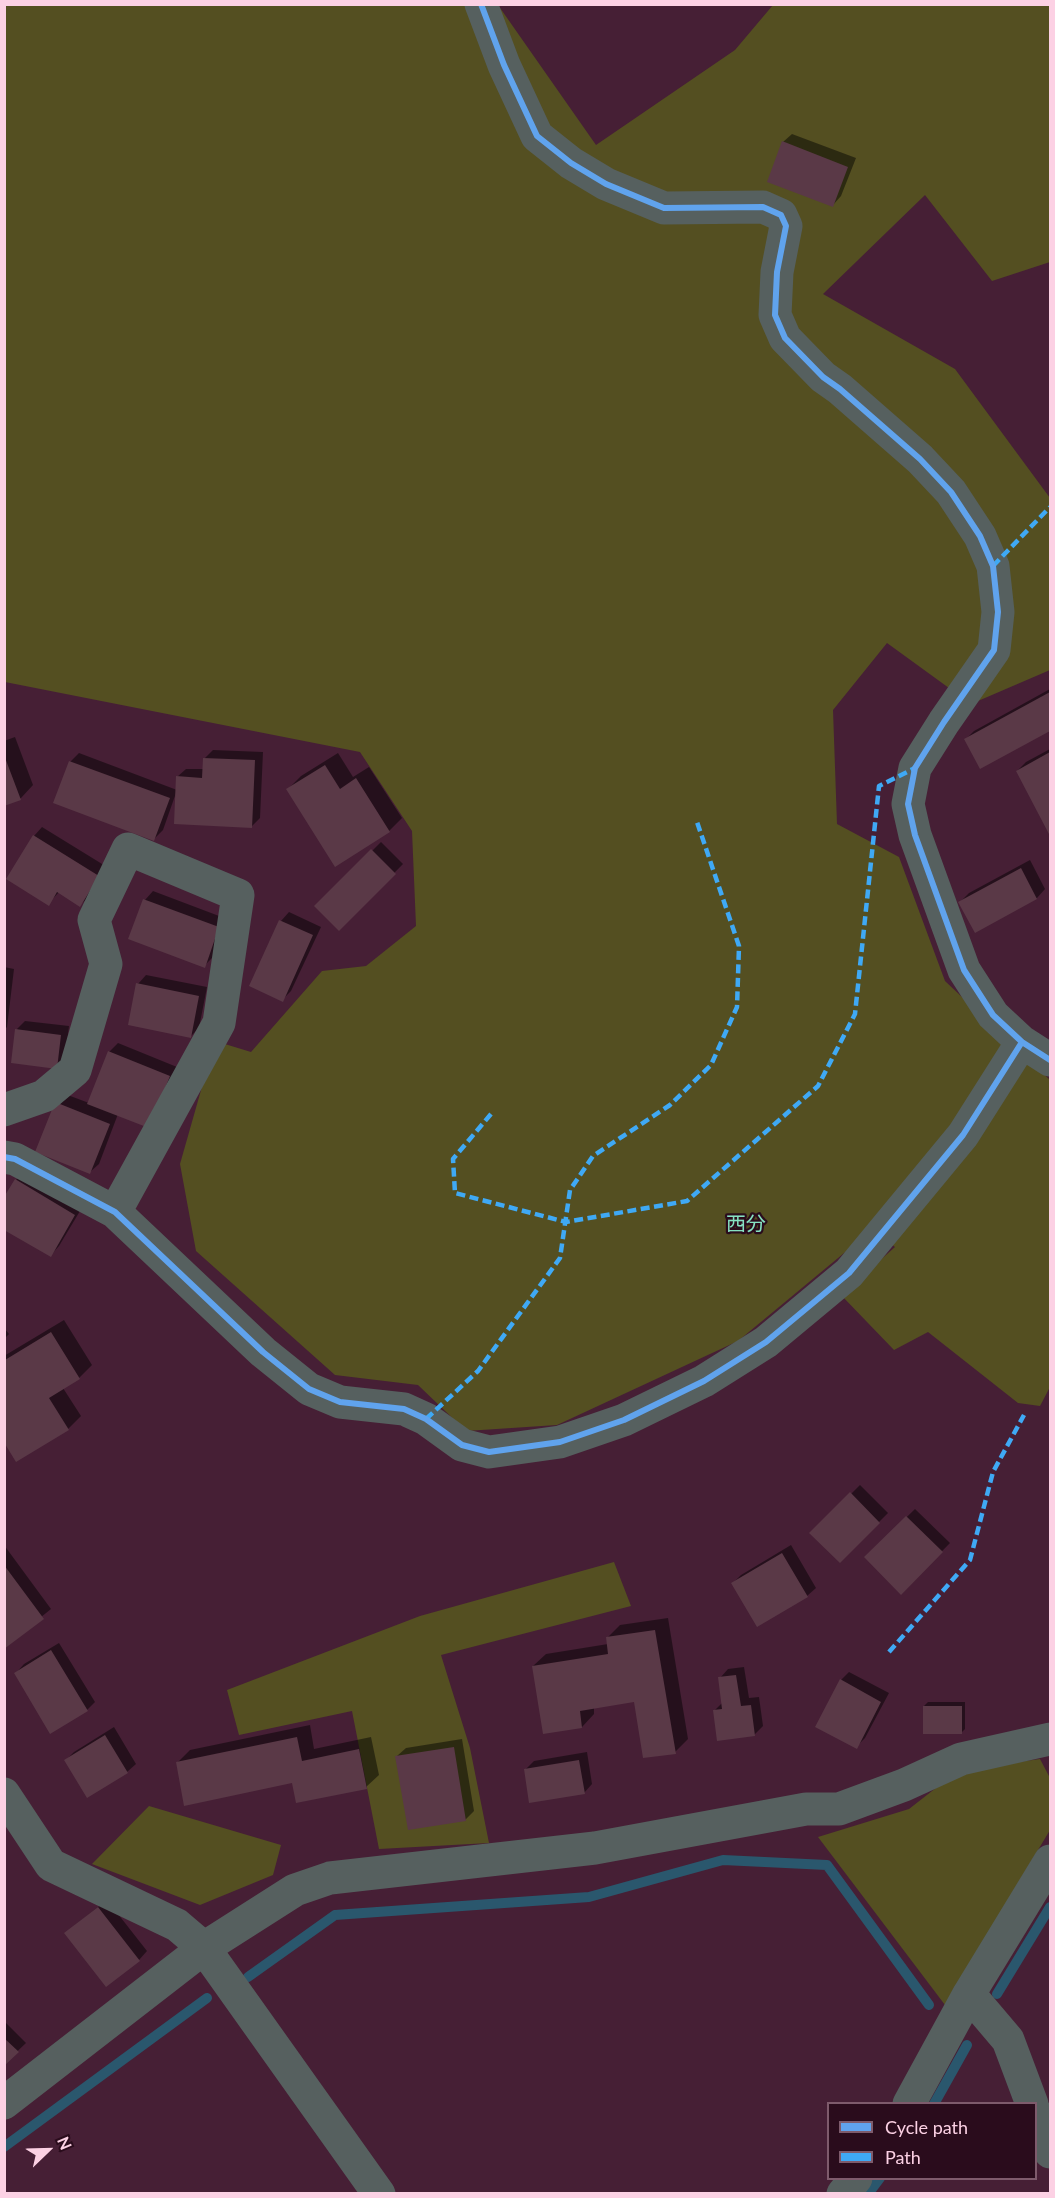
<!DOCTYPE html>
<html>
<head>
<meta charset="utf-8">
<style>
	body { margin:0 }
	#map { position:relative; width:1055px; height:2198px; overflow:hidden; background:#461f35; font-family:Lato,sans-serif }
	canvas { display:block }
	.frame { position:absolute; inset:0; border:6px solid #fcd1e4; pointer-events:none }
	.legend { position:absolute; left:827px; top:2102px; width:210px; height:78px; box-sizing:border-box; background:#2a0c1c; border:2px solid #7e5b6c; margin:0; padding:8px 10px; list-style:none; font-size:18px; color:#fcd1e4 }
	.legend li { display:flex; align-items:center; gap:12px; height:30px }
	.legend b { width:30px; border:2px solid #7e5b6c }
	.north { position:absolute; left:18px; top:2120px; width:60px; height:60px; -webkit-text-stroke:4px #2a0c1c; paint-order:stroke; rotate:67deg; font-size:16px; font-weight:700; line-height:24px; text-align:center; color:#fcd1e4 }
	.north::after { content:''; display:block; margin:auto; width:21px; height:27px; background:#fcd1e4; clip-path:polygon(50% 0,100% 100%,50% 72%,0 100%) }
</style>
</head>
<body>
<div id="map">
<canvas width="1055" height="2198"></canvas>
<div class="frame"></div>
<ul class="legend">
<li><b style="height:8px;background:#60a3ed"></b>Cycle path</li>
<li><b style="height:8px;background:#3fa9f5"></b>Path</li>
</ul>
<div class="north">N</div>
</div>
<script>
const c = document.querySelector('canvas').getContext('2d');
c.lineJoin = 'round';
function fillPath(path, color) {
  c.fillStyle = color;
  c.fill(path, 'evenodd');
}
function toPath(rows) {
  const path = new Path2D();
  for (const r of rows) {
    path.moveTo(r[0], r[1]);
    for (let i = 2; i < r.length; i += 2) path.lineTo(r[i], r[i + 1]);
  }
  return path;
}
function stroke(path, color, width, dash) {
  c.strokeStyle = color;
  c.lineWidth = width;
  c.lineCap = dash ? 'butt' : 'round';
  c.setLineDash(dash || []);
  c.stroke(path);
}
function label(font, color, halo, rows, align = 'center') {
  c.font = font + ' Lato,"Noto Sans JP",sans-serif';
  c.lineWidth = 4.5;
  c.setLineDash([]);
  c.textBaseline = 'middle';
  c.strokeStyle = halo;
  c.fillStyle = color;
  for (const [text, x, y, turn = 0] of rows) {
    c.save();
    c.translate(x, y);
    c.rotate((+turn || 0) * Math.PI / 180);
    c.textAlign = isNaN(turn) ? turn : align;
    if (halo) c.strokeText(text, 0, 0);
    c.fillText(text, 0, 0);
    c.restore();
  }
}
const green = toPath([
	[4,5,498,5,596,145,735,50,773,5,1050,5,1050,262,992,281,925,195,823,294,955,369,1050,498,1050,670,971,704,887,643,833,710,837,824,899,857,945,981,1050,1080,1050,1387,1040,1406,1018,1403,928,1332,894,1350,841,1295,895,1247,873,1229,738,1341,557,1425,466,1431,418,1385,335,1375,196,1251,180,1164,215,1041,251,1052,322,971,366,966,416,926,412,831,360,752,5,682],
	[614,1562,631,1606,441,1655,470,1748,489,1843,379,1849,352,1711,239,1735,227,1690,420,1616],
	[1040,1759,1050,1778,1050,1830,945,2005,818,1837,909,1809,959,1770],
	[149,1806,281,1845,273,1875,200,1905,92,1864]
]);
const shadow = toPath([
	[792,134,856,158,841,196,833,205,783,142],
	[1050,689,1050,729,981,767,966,739,974,731],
	[15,737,33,785,21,798,4,804,4,741],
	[1050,749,1050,833,1017,771,1026,762],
	[213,750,263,752,260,818,251,827,176,793,163,830,154,839,70,762,79,753,177,790,177,777,186,769,204,769,205,758],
	[338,753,353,777,369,767,402,818,389,831,288,789,301,776],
	[42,827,107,867,89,897,80,905,59,892,48,904,34,836],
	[381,842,403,864,339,929,317,906],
	[1030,860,1045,889,1037,898,975,931,960,902,969,893],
	[153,891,227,919,213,957,204,966,145,900],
	[289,912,321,927,291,991,282,1000,251,985,281,921],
	[4,967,14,969,7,1027,4,1030],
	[146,975,207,987,199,1028,191,1036,138,984],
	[25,1021,69,1026,65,1059,56,1068,17,1029],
	[118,1043,177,1067,157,1118,118,1114,99,1164,90,1172,37,1151,65,1094,89,1103,109,1052],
	[24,1172,83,1206,59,1246,51,1255,16,1180],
	[64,1320,92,1365,79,1378,63,1388,81,1416,68,1429,16,1460,4,1441,4,1356],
	[4,1328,9,1334,4,1339],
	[860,1485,888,1513,840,1561,812,1533],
	[915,1509,950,1543,901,1593,866,1557],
	[4,1545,51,1609,4,1647],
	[791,1545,816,1588,807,1596,757,1625,733,1583,741,1575],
	[668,1618,688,1739,675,1752,636,1700,594,1707,594,1714,582,1727,533,1666,546,1654,608,1644,607,1638,620,1625],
	[59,1643,95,1702,87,1710,16,1673,24,1664],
	[744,1667,749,1698,759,1697,763,1726,754,1735,714,1711,723,1702,720,1678,728,1669],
	[849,1672,889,1693,865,1738,856,1747,841,1680],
	[928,1702,965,1702,965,1729,961,1733,924,1706],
	[310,1725,314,1749,371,1737,379,1775,366,1787,293,1782,177,1763,190,1750],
	[114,1727,136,1764,127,1772,66,1760,74,1752],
	[462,1739,474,1811,465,1820,397,1756,406,1748],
	[587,1752,592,1784,584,1793,526,1769,534,1761],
	[107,1900,147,1951,139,1960,75,1925],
	[4,2021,26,2043,4,2064]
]);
const stream = toPath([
	[248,1977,335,1915,589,1897,723,1860,827,1865,929,2005],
	[997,1994,1050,1907],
	[934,2104,967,2045],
	[4,2147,207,1998],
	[868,2194,880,2178]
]);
const building = toPath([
	[782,141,848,167,833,207,767,182],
	[1050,692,1050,731,980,769,964,739],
	[1050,752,1050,836,1016,771],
	[4,755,21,800,4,806],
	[203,758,255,760,252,828,174,824,176,776,202,778],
	[69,761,170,798,154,841,53,803],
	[325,765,340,789,356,778,390,832,335,867,286,789],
	[33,835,99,876,80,907,57,892,49,906,6,879],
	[371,849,396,874,339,931,314,906],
	[1021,868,1037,899,975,933,958,902],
	[143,899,219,927,205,968,128,939],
	[279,920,313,935,283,1002,249,986],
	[136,983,199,996,191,1038,128,1025],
	[15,1029,61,1035,57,1069,11,1063],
	[108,1051,170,1076,149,1128,87,1104],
	[55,1102,110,1124,90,1174,35,1152],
	[15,1179,75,1215,51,1257,4,1230,4,1197],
	[51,1332,80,1379,49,1398,69,1430,16,1462,5,1444,5,1360],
	[850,1492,880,1523,840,1563,809,1533],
	[906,1516,943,1552,901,1595,864,1557],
	[782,1553,808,1597,757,1627,731,1583],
	[4,1565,44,1619,4,1649],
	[655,1630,676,1754,643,1758,634,1702,580,1711,582,1728,543,1734,532,1666,608,1654,606,1637],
	[51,1650,88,1711,50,1734,14,1673],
	[736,1675,741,1706,751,1705,755,1736,717,1741,713,1710,722,1709,718,1677],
	[840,1679,881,1702,857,1749,815,1727],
	[923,1706,962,1706,962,1734,923,1734],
	[105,1735,128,1773,87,1798,64,1760],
	[297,1737,302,1761,359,1749,367,1789,296,1803,292,1783,184,1806,176,1762],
	[454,1747,466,1821,408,1830,395,1756],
	[579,1760,585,1794,529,1803,524,1769],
	[98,1907,140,1961,106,1987,64,1933],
	[4,2038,19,2052,4,2066]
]);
const minor = toPath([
	[481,4,504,65,537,136,571,163,606,184,664,208,763,207,781,215,786,226,777,272,775,315,785,338,823,377,840,389,920,459,951,492,980,536,993,566,998,612,994,650,944,722,915,768,908,804,915,835,964,970,993,1015,1022,1042,1050,1060],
	[4,1110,44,1096,75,1070,106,964,94,920,128,849,238,895,219,1023,115,1212],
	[4,1157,15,1159,115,1212,263,1352,309,1389,340,1402,404,1409,426,1419,462,1445,489,1452,560,1442,624,1420,704,1381,766,1342,849,1273,963,1135,1022,1042],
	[4,1794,51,1865,177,1925,204,1948,379,2194],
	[969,1994,1008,2040,1032,2104],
	[4,2103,204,1948,295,1890,330,1878,595,1848,806,1809,839,1809,904,1785,961,1759,1050,1739],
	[909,2104,969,1994,1050,1861],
	[1036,2113,1050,2152],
	[843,2194,856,2178]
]);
const quiet = toPath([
	[993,566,1050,507],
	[491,1114,453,1159,455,1193,566,1222,687,1201,818,1086,855,1014,879,786,915,768],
	[426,1419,478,1371,560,1258,570,1190,593,1156,670,1105,711,1065,737,1007,739,946,697,822],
	[889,1652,970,1560,993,1472,1024,1415]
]);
const cycleway = toPath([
	[481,4,504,65,537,136,571,163,606,184,664,208,763,207,781,215,786,226,777,272,775,315,785,338,823,377,840,389,920,459,951,492,980,536,993,566,998,612,994,650,944,722,915,768,908,804,915,835,964,970,993,1015,1022,1042,1050,1060],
	[4,1157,15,1159,115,1212,263,1352,309,1389,340,1402,404,1409,426,1419,462,1445,489,1452,560,1442,624,1420,704,1381,766,1342,849,1273,963,1135,1022,1042]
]);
const neighbourhoodNames = [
	["西分",746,1225]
];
fillPath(green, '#544f21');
fillPath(shadow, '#0007');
stroke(stream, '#2a576d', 10);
fillPath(building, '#5a3947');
stroke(minor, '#56605f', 33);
stroke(quiet, '#3fa9f5', 4.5, [9, 4.5]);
stroke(cycleway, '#60a3ed', 6);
label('20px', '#86e2c2', '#2a0c1c', neighbourhoodNames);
</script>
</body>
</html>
